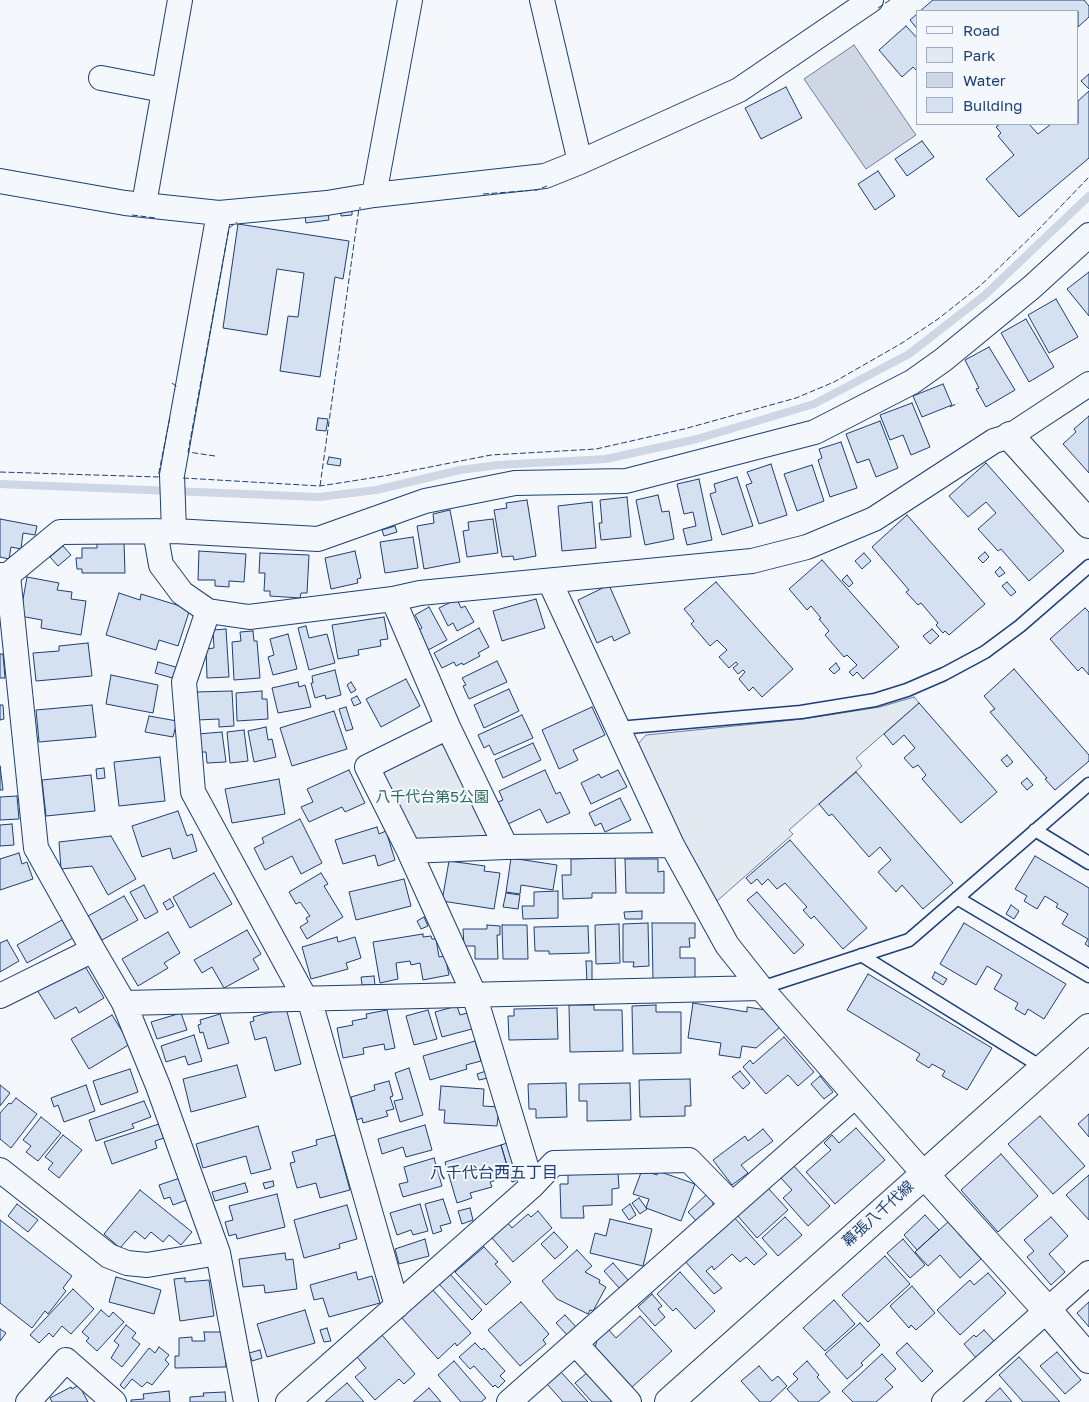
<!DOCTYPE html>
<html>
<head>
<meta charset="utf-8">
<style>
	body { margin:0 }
	#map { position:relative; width:1089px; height:1402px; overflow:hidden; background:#f4f7fb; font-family:"Golos Text",sans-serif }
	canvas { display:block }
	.legend { position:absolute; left:916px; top:10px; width:162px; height:115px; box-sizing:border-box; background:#f4f7fb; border:1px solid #9eadc5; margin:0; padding:6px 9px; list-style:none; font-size:15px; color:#1d3f73 }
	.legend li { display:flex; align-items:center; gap:10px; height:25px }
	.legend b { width:25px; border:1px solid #9eadc5 }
</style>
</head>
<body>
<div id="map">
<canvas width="1089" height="1402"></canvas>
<ul class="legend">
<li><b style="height:6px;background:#f4f7fb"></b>Road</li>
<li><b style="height:14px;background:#e3e9f0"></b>Park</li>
<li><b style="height:14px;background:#cfd7e4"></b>Water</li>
<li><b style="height:14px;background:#d5e0f0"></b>Building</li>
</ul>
</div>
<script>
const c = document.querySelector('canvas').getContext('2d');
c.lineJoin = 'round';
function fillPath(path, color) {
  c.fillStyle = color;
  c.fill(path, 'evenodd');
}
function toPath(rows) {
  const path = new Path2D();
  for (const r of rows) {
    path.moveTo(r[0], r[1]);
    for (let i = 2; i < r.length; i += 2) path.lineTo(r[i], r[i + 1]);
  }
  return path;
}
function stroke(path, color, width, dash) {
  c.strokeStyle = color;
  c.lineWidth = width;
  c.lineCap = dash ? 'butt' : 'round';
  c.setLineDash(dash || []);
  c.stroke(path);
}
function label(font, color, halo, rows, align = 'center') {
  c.font = font + ' "Golos Text","Noto Sans JP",sans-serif';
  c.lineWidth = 4;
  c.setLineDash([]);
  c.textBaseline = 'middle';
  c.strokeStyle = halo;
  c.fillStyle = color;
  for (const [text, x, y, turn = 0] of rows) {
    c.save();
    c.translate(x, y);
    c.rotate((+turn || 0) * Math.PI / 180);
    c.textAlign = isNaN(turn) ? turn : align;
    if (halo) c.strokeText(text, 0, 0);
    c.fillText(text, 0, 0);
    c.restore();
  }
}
const green = toPath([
	[914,697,919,703,856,758,862,766,789,830,793,834,717,901,684,843,638,744,646,735,803,719,880,707,914,697],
	[432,741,450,748,490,838,418,843,381,778,385,764,432,741]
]);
const water = toPath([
	[854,45,916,135,866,169,804,79,854,45]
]);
const stream = toPath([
	[0,484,319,497,376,490,460,470,498,465,606,459,697,439,814,404,909,354,985,295,1089,196]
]);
const building = toPath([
	[933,0,1084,0,1089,6,1089,17,1078,27,1078,11,920,11,933,0],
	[918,13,918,30,910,20,918,13],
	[906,26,918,39,918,72,913,67,902,77,879,50,906,26],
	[1089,74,1089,89,1081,81,1089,74],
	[786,87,802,118,761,139,745,108,786,87],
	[1089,91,1089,158,1019,217,986,179,1014,155,998,136,1001,133,996,127,1000,124,1029,124,1038,134,1051,124,1078,124,1078,101,1089,91],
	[922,141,934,157,907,176,895,159,922,141],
	[878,171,895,196,875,210,858,184,878,171],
	[352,210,352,215,341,216,341,211,352,210],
	[328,213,329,220,306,223,305,216,328,213],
	[238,224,349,241,343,279,335,277,320,377,280,371,288,316,298,317,304,273,277,269,267,335,223,328,238,224],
	[1089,272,1089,316,1067,289,1089,272],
	[1056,299,1078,337,1049,353,1028,315,1056,299],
	[1026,319,1054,367,1029,382,1001,333,1026,319],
	[989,347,1015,390,986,407,976,389,979,388,965,360,989,347],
	[943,384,952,405,922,417,913,396,943,384],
	[912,403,930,447,911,455,903,435,890,440,880,415,912,403],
	[1089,416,1089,473,1063,444,1076,432,1074,429,1089,416],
	[318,418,328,419,326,431,316,430,318,418],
	[880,421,898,468,876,477,869,459,857,463,846,434,880,421],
	[841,442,857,488,830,497,818,460,822,458,819,449,841,442],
	[329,457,341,459,340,466,327,464,329,457],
	[986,463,1064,551,1029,581,1001,549,998,551,978,529,996,513,986,502,968,517,949,496,986,463],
	[771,464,787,515,759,524,746,485,752,483,747,472,771,464],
	[812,465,824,501,797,511,784,474,812,465],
	[737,477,753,526,722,535,710,494,716,492,714,484,737,477],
	[699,479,712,540,687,545,683,529,696,526,693,512,684,514,677,484,699,479],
	[658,495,662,512,669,511,674,539,645,545,636,500,658,495],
	[627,497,631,537,601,540,599,523,602,523,600,500,627,497],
	[527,500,536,556,514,560,513,556,502,557,494,510,507,508,506,503,527,500],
	[592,502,596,548,562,551,558,506,592,502],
	[450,510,460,562,424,569,417,526,434,523,433,514,450,510],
	[907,515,985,604,949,635,945,631,943,633,936,625,938,623,921,603,918,605,906,592,909,590,872,547,907,515],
	[0,519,37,526,35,535,23,533,21,549,11,547,9,559,0,557,0,519],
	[493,519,498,553,467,557,463,531,469,530,468,522,493,519],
	[395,526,397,532,384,536,382,530,395,526],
	[413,537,418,568,385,573,380,542,413,537],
	[124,542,125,573,82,573,82,569,77,569,76,558,82,558,82,548,97,548,97,543,124,542],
	[63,546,71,555,58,566,50,557,63,546],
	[199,551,246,554,244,582,229,581,229,587,215,586,215,580,198,580,199,551],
	[355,551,361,578,357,579,358,583,331,589,325,558,355,551],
	[985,552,989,557,983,563,978,558,985,552],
	[260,553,309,555,307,593,301,593,300,598,270,596,270,591,264,591,265,573,259,573,260,553],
	[864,553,871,561,862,569,855,561,864,553],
	[822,560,899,647,863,679,857,672,853,676,849,672,857,665,847,655,844,657,825,635,829,631,819,619,821,618,811,606,807,610,789,589,822,560],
	[1000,567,1005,573,999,577,995,572,1000,567],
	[847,575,853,583,849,587,842,580,847,575],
	[27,577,59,583,57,590,72,592,71,599,86,601,81,635,41,628,42,620,20,616,27,577],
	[716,582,793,669,762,697,753,687,749,691,739,679,745,672,743,670,738,674,733,668,738,664,736,662,729,668,719,657,727,650,717,640,710,646,691,624,694,621,684,609,716,582],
	[1007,582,1016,592,1011,596,1002,586,1007,582],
	[609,585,630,633,614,641,612,636,597,643,578,600,609,585],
	[119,593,140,600,141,594,190,609,178,646,159,640,156,650,106,635,119,593],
	[457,599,461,608,465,606,474,622,457,631,453,623,448,626,439,608,457,599],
	[536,599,545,628,502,641,493,611,536,599],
	[429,607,447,640,428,650,417,631,422,628,415,615,429,607],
	[1085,608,1089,612,1089,675,1082,667,1078,671,1050,639,1085,608],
	[384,617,388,639,380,640,381,646,358,650,359,655,338,659,332,625,384,617],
	[306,626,309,638,327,634,335,663,309,670,298,628,306,626],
	[479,628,489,647,478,653,480,656,463,665,462,663,456,666,454,662,442,668,434,653,479,628],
	[226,629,229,677,207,678,206,649,214,648,213,630,226,629],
	[932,629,939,636,930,644,923,636,932,629],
	[253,631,254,641,257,641,260,678,234,680,232,642,241,641,240,632,253,631],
	[288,634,297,669,273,675,268,657,274,655,270,639,288,634],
	[88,643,92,676,36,681,33,653,59,651,59,646,88,643],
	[0,654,3,654,5,678,0,678,0,654],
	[497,661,507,682,469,699,463,686,466,685,462,678,497,661],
	[158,662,179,668,176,679,155,673,158,662],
	[836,663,840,669,834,674,829,669,836,663],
	[1014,669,1089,755,1089,761,1055,790,1045,779,1047,778,990,712,995,709,984,696,1014,669],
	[335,670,341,695,326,699,325,695,315,698,311,683,313,683,312,676,335,670],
	[111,675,158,685,153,713,106,704,111,675],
	[406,679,420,706,381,727,366,699,406,679],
	[298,682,299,687,305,685,311,707,278,713,272,688,298,682],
	[351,682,356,690,351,693,347,685,351,682],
	[509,689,519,711,484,728,474,705,509,689],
	[232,691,234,726,219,727,219,719,197,720,195,692,232,691],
	[262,691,262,699,267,699,268,719,237,721,236,693,262,691],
	[357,696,361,703,354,706,351,699,357,696],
	[919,703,997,792,961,823,922,779,926,775,918,765,913,768,904,758,915,748,904,735,893,745,884,734,919,703],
	[0,705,3,705,4,719,0,720,0,705],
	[92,705,96,737,39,742,36,710,92,705],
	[346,707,353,729,346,731,339,709,346,707],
	[592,707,605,735,573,750,578,760,559,769,542,730,592,707],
	[334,711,347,749,292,766,280,728,334,711],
	[522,715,533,738,494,755,489,745,484,748,478,735,522,715],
	[149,716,177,721,173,737,145,732,149,716],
	[266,727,268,740,272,739,276,757,254,762,248,731,266,727],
	[244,730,248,761,230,763,227,732,244,730],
	[222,732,226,762,207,763,206,752,200,752,198,734,222,732],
	[533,743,541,760,503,778,495,760,533,743],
	[1007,755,1013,762,1007,767,1001,760,1007,755],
	[160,757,165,801,119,806,114,762,160,757],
	[0,766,3,790,0,790,0,766],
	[104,768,105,778,97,779,96,769,104,768],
	[349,770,365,803,345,812,342,807,309,822,301,807,313,802,307,789,349,770],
	[545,770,556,794,560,792,570,813,547,823,540,809,508,824,498,802,503,800,499,791,545,770],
	[618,770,627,787,591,804,581,783,599,774,601,778,618,770],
	[856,772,953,883,923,909,902,885,896,892,878,872,891,860,880,847,869,857,832,814,829,816,819,804,856,772],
	[91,775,95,811,46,816,42,780,91,775],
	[1027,778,1033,785,1027,790,1021,783,1027,778],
	[279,779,285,814,232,823,225,789,279,779],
	[17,796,19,819,0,820,0,797,17,796],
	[620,798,631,820,605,832,601,823,595,826,589,813,620,798],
	[178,811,187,836,192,834,197,851,173,859,170,848,142,857,132,826,178,811],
	[300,819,322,863,301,874,292,856,265,870,254,848,264,843,262,838,300,819],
	[12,824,14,845,0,846,0,825,12,824],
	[377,827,379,834,386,831,395,860,378,866,375,855,343,864,335,840,377,827],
	[111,836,136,879,108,895,92,866,61,869,59,842,111,836],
	[790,840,867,928,843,949,814,916,811,919,803,910,807,907,785,883,777,889,768,879,762,885,757,879,751,884,746,878,790,840],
	[19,853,22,864,27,862,33,879,0,890,0,859,19,853],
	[1035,856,1089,888,1089,947,1085,944,1088,939,1062,924,1068,914,1056,907,1058,904,1045,896,1037,909,1024,901,1027,896,1015,889,1035,856],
	[511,858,557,865,553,890,521,885,520,894,506,892,511,858],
	[615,858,616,893,592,893,592,898,563,899,562,875,571,875,571,859,615,858],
	[625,859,658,859,658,872,664,871,664,893,626,893,625,859],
	[449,861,485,866,484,871,500,873,494,909,442,901,449,861],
	[214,873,232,904,190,928,173,897,214,873],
	[321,873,328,884,324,886,343,917,307,939,300,927,308,922,306,918,310,916,300,902,296,904,289,892,321,873],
	[404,879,411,906,356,920,349,892,404,879],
	[144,885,158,912,145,919,130,892,144,885],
	[558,891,558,918,523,919,522,906,534,906,534,892,558,891],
	[757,892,804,945,794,954,747,900,757,892],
	[506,893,520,895,518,909,503,907,506,893],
	[124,896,138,920,102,940,88,916,124,896],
	[170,899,174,906,167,910,163,903,170,899],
	[1011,905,1019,911,1014,919,1006,914,1011,905],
	[642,911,642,919,625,919,624,912,642,911],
	[424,917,428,926,421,929,417,921,424,917],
	[62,920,73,938,27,963,17,945,62,920],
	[648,923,649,966,633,967,634,962,623,962,623,924,648,923],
	[652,923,695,923,695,938,689,938,690,947,680,947,680,958,695,958,695,980,653,981,652,923],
	[964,923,1066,984,1044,1019,1028,1009,1025,1015,1015,1009,1018,1003,994,989,1002,975,987,966,976,985,940,964,964,923],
	[619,924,620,963,596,964,595,925,619,924],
	[487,925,500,926,500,935,497,935,498,959,475,959,475,946,464,946,463,929,487,929,487,925],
	[502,925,527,925,528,959,503,959,502,925],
	[588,926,589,953,549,954,549,951,535,951,534,927,588,926],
	[247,930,261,954,253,959,259,969,224,988,212,967,202,973,194,960,247,930],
	[168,932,180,953,164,963,168,968,138,986,122,959,168,932],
	[423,934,423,937,431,936,432,939,436,939,439,957,445,956,449,975,423,980,420,963,411,965,410,961,396,963,398,979,380,983,373,942,423,934],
	[337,937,338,942,355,937,361,958,346,963,348,969,311,979,302,947,337,937],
	[7,940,19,961,0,972,0,943,7,940],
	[586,961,592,961,592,983,587,983,586,961],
	[83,963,104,998,79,1013,76,1007,55,1019,37,990,83,963],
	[935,972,947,979,943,985,932,978,935,972],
	[868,974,992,1048,967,1090,942,1076,945,1071,932,1064,929,1068,916,1060,920,1054,847,1010,868,974],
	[374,976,375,985,362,985,361,977,374,976],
	[693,1003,747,1012,747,1007,766,1010,780,1027,756,1048,742,1046,740,1058,719,1055,721,1043,688,1038,693,1003],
	[569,1005,594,1005,594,1010,622,1010,623,1051,570,1052,569,1005],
	[656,1005,656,1012,681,1012,681,1053,633,1054,632,1006,656,1005],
	[457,1006,460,1015,467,1013,472,1029,442,1037,435,1012,457,1006],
	[286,1008,301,1064,275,1071,266,1037,255,1040,250,1022,254,1021,253,1017,286,1008],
	[557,1008,558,1039,509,1040,508,1016,514,1016,514,1009,557,1008],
	[387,1010,395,1048,385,1050,384,1044,363,1048,364,1054,343,1058,337,1028,353,1025,352,1021,367,1018,366,1014,387,1010],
	[428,1010,437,1039,414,1045,406,1016,428,1010],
	[181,1013,187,1030,157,1039,151,1022,181,1013],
	[220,1014,229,1043,208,1049,203,1032,200,1033,198,1025,201,1024,200,1020,220,1014],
	[112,1015,130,1044,89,1069,71,1039,112,1015],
	[194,1035,202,1061,188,1065,185,1056,166,1062,161,1046,194,1035],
	[784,1037,814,1072,798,1086,788,1075,766,1094,743,1067,750,1060,753,1064,784,1037],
	[475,1041,481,1061,466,1065,467,1069,430,1080,423,1056,475,1041],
	[237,1065,246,1097,191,1112,183,1079,237,1065],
	[409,1068,423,1115,400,1122,394,1101,403,1099,395,1073,409,1068],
	[130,1069,138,1092,101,1105,93,1081,130,1069],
	[486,1071,488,1078,479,1080,477,1074,486,1071],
	[740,1071,750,1083,743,1089,732,1077,740,1071],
	[820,1076,833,1092,824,1099,811,1084,820,1076],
	[690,1079,691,1106,685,1106,685,1116,640,1117,639,1080,690,1079],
	[389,1081,393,1096,390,1097,394,1109,386,1111,388,1116,363,1123,362,1118,357,1120,351,1097,375,1090,374,1085,389,1081],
	[566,1083,567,1117,536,1118,536,1109,529,1109,528,1084,566,1083],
	[630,1083,631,1120,587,1121,587,1101,579,1101,579,1084,630,1083],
	[0,1085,10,1093,0,1106,0,1085],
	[86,1085,95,1111,64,1122,58,1105,54,1107,51,1098,86,1085],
	[441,1086,484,1089,483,1106,499,1107,497,1126,444,1123,445,1110,439,1110,441,1086],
	[16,1098,37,1114,11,1148,0,1139,0,1113,9,1103,11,1104,16,1098],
	[144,1101,151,1117,132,1124,134,1128,96,1141,89,1120,144,1101],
	[1089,1114,1089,1137,1078,1124,1089,1114],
	[1040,1116,1085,1166,1053,1194,1008,1144,1040,1116],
	[41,1117,61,1133,38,1161,26,1152,31,1146,23,1140,41,1117],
	[159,1124,164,1138,155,1141,157,1148,112,1164,104,1142,159,1124],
	[425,1125,432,1150,406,1157,403,1147,382,1154,378,1139,425,1125],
	[258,1126,271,1169,251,1174,246,1156,203,1168,196,1144,258,1126],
	[856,1128,885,1160,835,1204,806,1172,831,1150,824,1143,832,1135,839,1143,856,1128],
	[763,1129,773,1141,741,1165,748,1173,732,1185,713,1160,745,1136,748,1141,763,1129],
	[63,1135,82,1150,59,1178,48,1169,53,1163,45,1157,63,1135],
	[335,1135,350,1190,320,1198,316,1183,297,1188,290,1163,295,1162,292,1152,317,1145,316,1140,335,1135],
	[510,1142,521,1179,512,1182,501,1145,510,1142],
	[501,1145,510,1176,490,1182,492,1187,470,1193,472,1198,457,1203,445,1162,501,1145],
	[1001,1154,1038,1196,998,1232,961,1190,1001,1154],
	[434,1158,442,1186,403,1197,399,1184,408,1182,404,1167,434,1158],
	[793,1165,830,1206,808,1226,783,1198,792,1190,780,1177,793,1165],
	[642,1170,657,1175,658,1171,695,1184,681,1221,646,1208,649,1199,633,1194,642,1170],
	[618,1173,619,1188,612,1189,612,1205,583,1206,584,1218,561,1218,560,1184,568,1184,568,1174,618,1173],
	[1089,1175,1089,1220,1066,1195,1089,1175],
	[180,1178,187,1200,173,1205,170,1197,164,1199,159,1185,180,1178],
	[273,1181,274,1186,265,1189,263,1183,273,1181],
	[245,1183,248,1192,215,1201,212,1192,245,1183],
	[768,1188,788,1210,757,1238,737,1215,768,1188],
	[140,1190,192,1232,181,1245,169,1235,163,1242,151,1232,145,1239,135,1231,120,1248,104,1234,140,1190],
	[277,1194,285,1227,237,1239,236,1234,229,1236,225,1222,233,1220,229,1206,277,1194],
	[706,1195,713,1202,713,1208,697,1222,688,1212,706,1195],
	[639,1198,647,1209,640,1214,632,1203,639,1198],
	[443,1199,451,1223,440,1226,442,1231,433,1234,425,1204,443,1199],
	[17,1204,38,1220,28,1232,8,1216,17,1204],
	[420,1204,428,1231,413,1235,411,1230,397,1235,390,1213,420,1204],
	[630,1204,636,1215,629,1220,622,1210,630,1204],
	[347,1205,357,1239,339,1244,340,1248,304,1258,294,1220,347,1205],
	[470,1208,473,1220,462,1224,458,1211,470,1208],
	[538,1211,552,1228,513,1262,492,1238,508,1223,512,1228,528,1214,531,1217,538,1211],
	[925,1215,939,1230,917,1250,904,1235,925,1215],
	[733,1216,767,1254,754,1265,746,1257,740,1262,732,1254,714,1270,712,1266,706,1271,722,1288,714,1294,684,1260,733,1216],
	[785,1217,802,1235,778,1256,762,1238,785,1217],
	[1051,1217,1068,1236,1049,1254,1065,1272,1051,1285,1027,1257,1034,1251,1024,1240,1051,1217],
	[610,1219,652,1229,643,1266,590,1253,595,1233,606,1236,610,1219],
	[0,1220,72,1276,63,1288,66,1291,48,1314,45,1311,32,1328,0,1303,0,1220],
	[948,1222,981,1259,960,1278,940,1255,928,1266,915,1252,948,1222],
	[554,1232,568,1247,555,1259,541,1244,554,1232],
	[425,1239,429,1256,399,1264,395,1249,425,1239],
	[903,1239,925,1265,910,1278,887,1253,903,1239],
	[484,1247,498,1262,495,1264,511,1282,486,1305,455,1272,484,1247],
	[577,1250,592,1266,585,1272,600,1280,599,1283,606,1287,593,1311,590,1310,588,1314,557,1299,542,1281,577,1250],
	[285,1253,286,1260,293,1259,297,1289,265,1293,264,1285,243,1287,239,1259,285,1253],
	[885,1256,910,1284,868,1322,842,1295,885,1256],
	[613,1263,629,1281,620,1289,604,1271,613,1263],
	[356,1272,358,1280,372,1276,380,1303,329,1317,323,1298,314,1300,310,1285,356,1272],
	[680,1272,715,1311,695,1329,676,1308,673,1311,657,1294,680,1272],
	[988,1273,1006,1293,960,1335,937,1310,970,1280,974,1285,988,1273],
	[450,1274,482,1310,472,1320,439,1284,450,1274],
	[116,1277,161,1290,154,1314,109,1302,116,1277],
	[185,1278,185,1282,209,1280,214,1316,180,1321,174,1279,185,1278],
	[912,1286,935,1313,916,1330,911,1325,909,1328,890,1306,912,1286],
	[73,1289,94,1309,71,1334,62,1326,53,1337,49,1333,39,1343,30,1335,73,1289],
	[432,1289,471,1333,457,1346,455,1343,438,1359,401,1317,432,1289],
	[652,1294,662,1306,658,1309,665,1317,655,1326,638,1307,652,1294],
	[834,1300,855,1324,825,1351,803,1328,834,1300],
	[521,1302,549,1334,543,1340,546,1344,520,1366,488,1330,521,1302],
	[1089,1302,1089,1327,1077,1313,1089,1302],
	[101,1310,109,1317,113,1312,124,1322,97,1351,86,1341,89,1338,82,1332,101,1310],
	[305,1310,315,1343,267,1357,257,1324,305,1310],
	[565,1315,578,1329,569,1337,556,1323,565,1315],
	[640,1316,672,1351,631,1388,595,1349,597,1339,608,1329,616,1338,640,1316],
	[860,1323,880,1345,861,1363,863,1365,847,1379,825,1354,860,1323],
	[126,1325,136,1333,132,1338,140,1344,122,1367,111,1358,119,1345,114,1341,126,1325],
	[327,1328,331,1341,324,1342,320,1330,327,1328],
	[0,1329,6,1333,0,1341,0,1329],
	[984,1330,995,1342,977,1359,964,1344,974,1335,976,1337,984,1330],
	[204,1332,223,1332,226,1367,175,1368,175,1356,179,1356,179,1338,192,1337,192,1341,205,1341,204,1332],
	[382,1335,415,1374,404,1384,399,1379,375,1400,355,1377,366,1368,357,1357,382,1335],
	[475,1343,482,1350,484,1348,505,1371,500,1376,505,1381,498,1388,495,1385,493,1387,474,1366,470,1369,459,1357,475,1343],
	[907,1343,933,1371,922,1382,896,1353,907,1343],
	[159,1347,169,1355,165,1360,169,1364,152,1385,147,1382,142,1387,132,1379,124,1389,120,1385,149,1348,155,1353,159,1347],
	[260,1350,262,1358,252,1361,249,1353,260,1350],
	[1057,1352,1081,1380,1065,1394,1040,1366,1057,1352],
	[882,1354,896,1369,885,1379,893,1387,876,1402,853,1402,842,1391,882,1354],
	[1019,1357,1060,1402,1023,1402,999,1375,1019,1357],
	[454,1361,486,1398,481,1402,461,1402,438,1375,454,1361],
	[807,1361,819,1375,817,1377,830,1392,818,1402,799,1402,787,1389,798,1379,793,1374,807,1361],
	[759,1366,772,1381,778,1376,787,1386,770,1402,760,1402,741,1381,759,1366],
	[561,1372,588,1402,563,1402,547,1384,561,1372],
	[588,1372,615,1402,592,1402,575,1383,588,1372],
	[347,1383,364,1402,325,1402,347,1383],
	[79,1385,88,1402,52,1402,50,1398,71,1387,72,1389,79,1385],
	[429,1388,441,1402,413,1402,429,1388],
	[1000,1388,1012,1402,985,1402,1000,1388],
	[169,1391,170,1402,131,1402,131,1400,144,1399,143,1394,169,1391],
	[225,1392,226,1402,190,1402,190,1397,204,1396,203,1393,225,1392]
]);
const lane = toPath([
	[618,728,801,712,875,700,907,690,944,674,985,652,1020,626,1089,566],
	[1035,830,1089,863],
	[957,898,1089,976],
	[861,955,1043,1068],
	[761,988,909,940,1089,784]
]);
const street = toPath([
	[542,0,580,162],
	[101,78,163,90],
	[0,181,125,203,219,213,327,203,374,195,545,176,580,162,739,90,871,0],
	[374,195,410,0],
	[144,204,180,0],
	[155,531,161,565,182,593,208,611,249,617,393,599,420,593,752,561,807,547,874,519,994,441,1010,436,1089,384],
	[174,531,172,475,219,213],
	[0,575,8,575,60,532,174,531,318,539,425,501,515,483,626,481,815,432,912,382,943,360,1032,287,1089,235],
	[8,575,36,848,93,950,124,1003,158,1086,218,1253,246,1402],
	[550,582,672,845,727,945,761,988,924,1174],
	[393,599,448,727,506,847],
	[208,611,184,682,193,792,305,998],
	[448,727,367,767,409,851,474,994,532,1186],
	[409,851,506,847,672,845],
	[0,996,93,950],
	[309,998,397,1306],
	[124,1003,761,988],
	[0,1170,109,1256,127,1263,147,1265,218,1253],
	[576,1344,629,1402],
	[28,1402,66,1360,114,1402],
	[288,1402,532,1186,554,1163,689,1160,732,1204],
	[509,1402,855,1096],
	[944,1402,1089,1273]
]);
const secondary = toPath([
	[1010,436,1089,524],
	[924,1174,1047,1310,1089,1359],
	[669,1402,1089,1028]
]);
const fence = toPath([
	[878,8,890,0],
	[483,194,537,190,547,186],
	[132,215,156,218],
	[172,383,176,386,175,390],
	[950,407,958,403],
	[215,456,188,452,229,228,237,222],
	[0,472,158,477,170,417],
	[183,478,320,486,384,476,491,455,596,449,684,429,796,398,834,382,902,343,938,319,981,285,1037,231,1089,177],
	[320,486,359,208,361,208]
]);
const parkNames = [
	["八千代台第5公園",432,797]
];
const streetNames = [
	["幕張八千代線",878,1214,-42]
];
const neighbourhoodNames = [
	["八千代台西五丁目",494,1173]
];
fillPath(green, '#e3e9f0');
stroke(green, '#687fa3', 1);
fillPath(water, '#cfd7e4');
stroke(water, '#687fa3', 1);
stroke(stream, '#cfd7e4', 8);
fillPath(building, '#d5e0f0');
stroke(building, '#1d3f73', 1);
stroke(lane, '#1d3f73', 15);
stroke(street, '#1d3f73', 26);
stroke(secondary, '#1d3f73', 30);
stroke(lane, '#f4f7fb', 12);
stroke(street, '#f4f7fb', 24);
stroke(secondary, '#f4f7fb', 28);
stroke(fence, '#1d3f73', 1, [6, 2.5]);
label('15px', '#2c6c60', '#f4f7fb', parkNames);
label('15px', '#1d3f73', '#f4f7fb', streetNames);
label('16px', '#1d3f73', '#f4f7fb', neighbourhoodNames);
</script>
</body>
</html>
